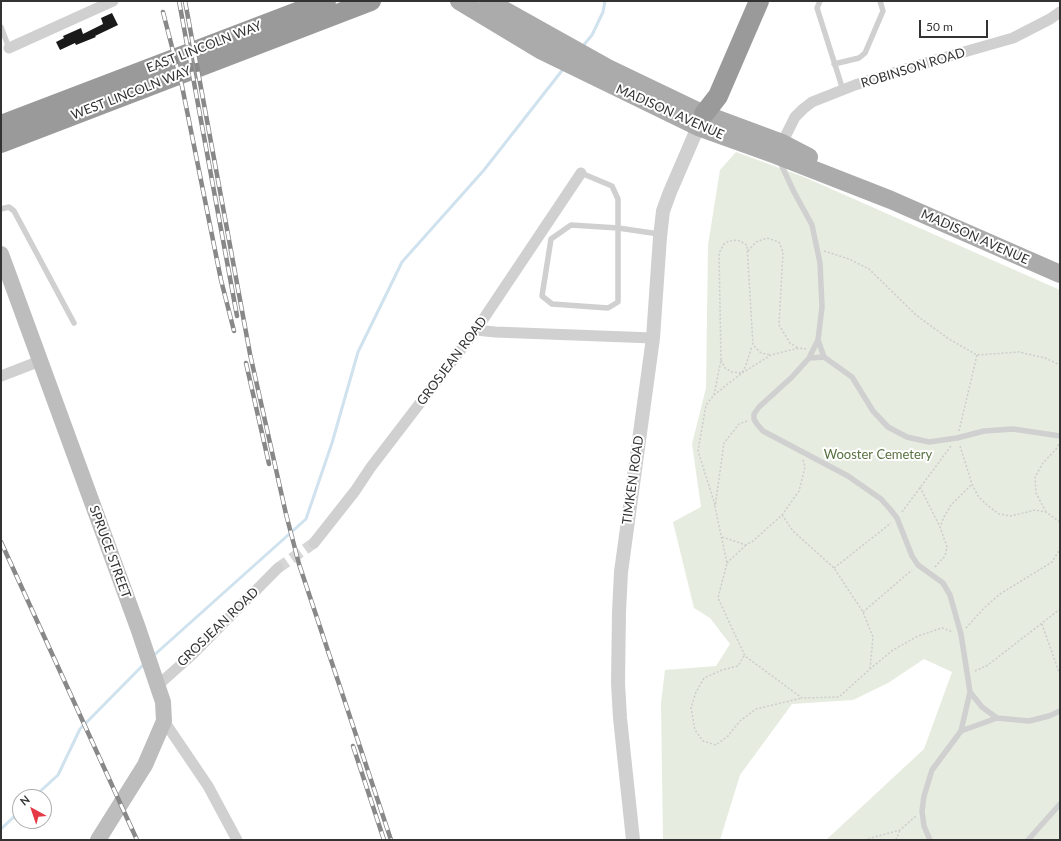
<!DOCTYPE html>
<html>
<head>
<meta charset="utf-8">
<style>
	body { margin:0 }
	#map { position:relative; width:1061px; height:841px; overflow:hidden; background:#fff; font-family:Lato,sans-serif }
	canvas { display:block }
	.frame { position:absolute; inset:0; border:2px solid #333; pointer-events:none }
	.north { position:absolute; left:12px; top:789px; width:40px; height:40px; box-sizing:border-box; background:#fff; border:1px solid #adadad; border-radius:50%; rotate:320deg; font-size:11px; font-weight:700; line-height:16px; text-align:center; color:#333 }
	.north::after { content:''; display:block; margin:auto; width:14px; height:18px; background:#e63946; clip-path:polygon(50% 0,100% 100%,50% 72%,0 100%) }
	.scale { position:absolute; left:919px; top:20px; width:69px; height:18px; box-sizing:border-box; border:2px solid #333; border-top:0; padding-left:5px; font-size:12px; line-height:14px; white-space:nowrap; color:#333; -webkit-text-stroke:3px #fff; paint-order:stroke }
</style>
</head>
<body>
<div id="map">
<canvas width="1061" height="841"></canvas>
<div class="frame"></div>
<div class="north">N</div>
<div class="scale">50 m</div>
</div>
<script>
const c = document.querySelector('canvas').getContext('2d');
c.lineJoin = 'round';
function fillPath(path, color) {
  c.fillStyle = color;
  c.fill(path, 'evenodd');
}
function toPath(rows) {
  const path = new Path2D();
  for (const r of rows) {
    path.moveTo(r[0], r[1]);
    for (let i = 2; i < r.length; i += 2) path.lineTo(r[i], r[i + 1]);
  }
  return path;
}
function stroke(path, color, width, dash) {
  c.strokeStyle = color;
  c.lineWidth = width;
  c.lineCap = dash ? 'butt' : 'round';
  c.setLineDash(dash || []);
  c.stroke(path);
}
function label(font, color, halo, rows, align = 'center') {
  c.font = font + ' Lato,sans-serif';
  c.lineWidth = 4;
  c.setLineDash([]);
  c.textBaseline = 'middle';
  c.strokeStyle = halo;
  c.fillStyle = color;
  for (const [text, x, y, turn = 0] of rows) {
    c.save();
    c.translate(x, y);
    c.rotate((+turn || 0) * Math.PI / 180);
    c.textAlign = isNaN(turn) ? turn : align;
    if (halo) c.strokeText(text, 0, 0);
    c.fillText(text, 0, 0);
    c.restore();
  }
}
const green = toPath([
	[736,152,804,177,1060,290,1060,840,826,840,924,749,952,672,924,659,888,683,853,700,792,704,740,775,720,840,663,840,661,703,665,670,716,666,730,644,710,618,694,608,673,522,701,507,692,444,706,388,708,245,720,170]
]);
const stream = toPath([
	[582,47,592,35,603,12,605,1],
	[152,657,306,519,332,443,358,352,402,262,484,170,564,68],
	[34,797,58,775,80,729,145,663],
	[1,829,20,811]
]);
const building = toPath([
	[112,13,118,25,95,36,96,37,76,45,75,43,60,50,56,42,64,38,63,36,81,28,83,34,103,24,101,18]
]);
const minorTunnel = toPath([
	[278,568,314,543]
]);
const path = toPath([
	[748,251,756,242,767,238,779,242,783,252,779,325,790,343,798,348],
	[824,251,849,259,869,269,916,315,949,339,977,355,1019,352,1045,358,1060,365],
	[721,360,725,368,732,372,742,373,746,365,752,346],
	[714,395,721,360,719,253,724,244,729,241,738,240,747,245,753,345,761,353,771,355],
	[747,421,739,424,724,443,715,507,727,563,718,598,745,656,802,698,839,697,870,669,893,650,918,636,942,628,953,632],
	[959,431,977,355],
	[960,446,972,484,978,496,987,505,999,514,1011,516,1035,510,1046,512,1060,522],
	[920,487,940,527],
	[715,505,698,451,706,405,714,395,742,373,771,355,799,348,806,349],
	[902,512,951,446],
	[1046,512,1036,493,1035,477,1043,463,1056,449,1059,444],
	[782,515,793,531,834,568,863,612,873,637,870,669],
	[722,537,746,545,753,541,782,515,799,491,805,467,803,460],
	[727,563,746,545],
	[935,567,945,556,947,547,940,527,944,517,951,505,972,484],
	[834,568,891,523],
	[863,612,912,570],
	[1042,624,1060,675],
	[966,628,984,608,1000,594,1052,562,1060,549],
	[744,656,738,666,722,670,704,678,696,692,691,708,695,730,703,741,716,745,728,736,740,721,756,709,802,698],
	[975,671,988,665,1060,609],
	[864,840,900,830,916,816],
	[896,840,900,830]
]);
const service = toPath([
	[820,1,817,8,843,90],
	[1,27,9,48],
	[834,64,859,58,865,53,883,11,880,1],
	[780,162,794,192,812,225,820,263,822,307,818,340,809,358,792,377,759,407,754,414,754,419,757,424,763,431,848,476,881,499,890,509,897,518,912,556,918,565,943,583,950,595,961,634,970,692,982,707,997,718,1029,721,1049,716,1060,711],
	[581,173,612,186,618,199,618,302,608,308,552,304,542,296,551,239,571,225,618,228,659,234],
	[1,209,9,207,14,211,74,323],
	[818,340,824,357,852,377,873,411,888,427,907,437,929,442,957,438,984,431,1013,429,1060,436],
	[809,358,824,357],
	[961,731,997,718],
	[930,840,924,826,922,811,924,796,932,770,961,731,970,692],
	[1028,840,1060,804]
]);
const minor = toPath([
	[9,48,113,1],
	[782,143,795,117,803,109,812,102,855,85,922,64,1013,38,1050,19,1060,12],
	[476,330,495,332,653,338],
	[1,376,40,361],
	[314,543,355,491,371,467,476,330,581,173],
	[157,686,193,654,278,568],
	[164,721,208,786,237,840]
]);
const tertiary = toPath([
	[633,840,620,718,618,683,619,612,621,572,653,338,660,237,663,211,670,192,698,127]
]);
const secondary = toPath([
	[1,254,138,628,163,702,164,721,145,765,98,840]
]);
const primary = toPath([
	[459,1,542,51,698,127,776,155,891,200,1060,274],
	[488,1,608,68,704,114,782,143,809,157]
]);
const motorway = toPath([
	[704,114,718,96,759,1],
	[1,125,326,1],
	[1,143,371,1]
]);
const rail = toPath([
	[179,1,237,316],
	[185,1,250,354,286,514,299,564,391,840],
	[163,12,182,86,221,280,234,331],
	[246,363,269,464],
	[1,542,137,840],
	[353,746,384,840]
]);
const streetNames = [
	["EAST LINCOLN WAY",204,47,-21],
	["ROBINSON ROAD",913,68,-17],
	["WEST LINCOLN WAY",131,93,-21],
	["MADISON AVENUE",670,112,24],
	["MADISON AVENUE",975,237,24],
	["GROSJEAN ROAD",452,361,-53],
	["TIMKEN ROAD",633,480,-82],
	["SPRUCE STREET",110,552,70],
	["GROSJEAN ROAD",218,627,-44]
];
const parkNames = [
	["Wooster Cemetery",878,455]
];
fillPath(green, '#e6ecdf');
stroke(stream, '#cfe2ee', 3);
fillPath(building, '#1a1a1a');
stroke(minorTunnel, '#d6d6d6', 11, [11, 5.5]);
stroke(path, '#cdcdcd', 1.5, [2, 2]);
stroke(service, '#d0d0d0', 5.5);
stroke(minor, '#d0d0d0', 11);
stroke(tertiary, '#d0d0d0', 14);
stroke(secondary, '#bdbdbd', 16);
stroke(primary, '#ababab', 18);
stroke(motorway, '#9a9a9a', 20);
stroke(rail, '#888', 4.5);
stroke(rail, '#fff', 3, [9]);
label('13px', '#333', '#fff', streetNames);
label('13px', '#56703f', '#fff', parkNames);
</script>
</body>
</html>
